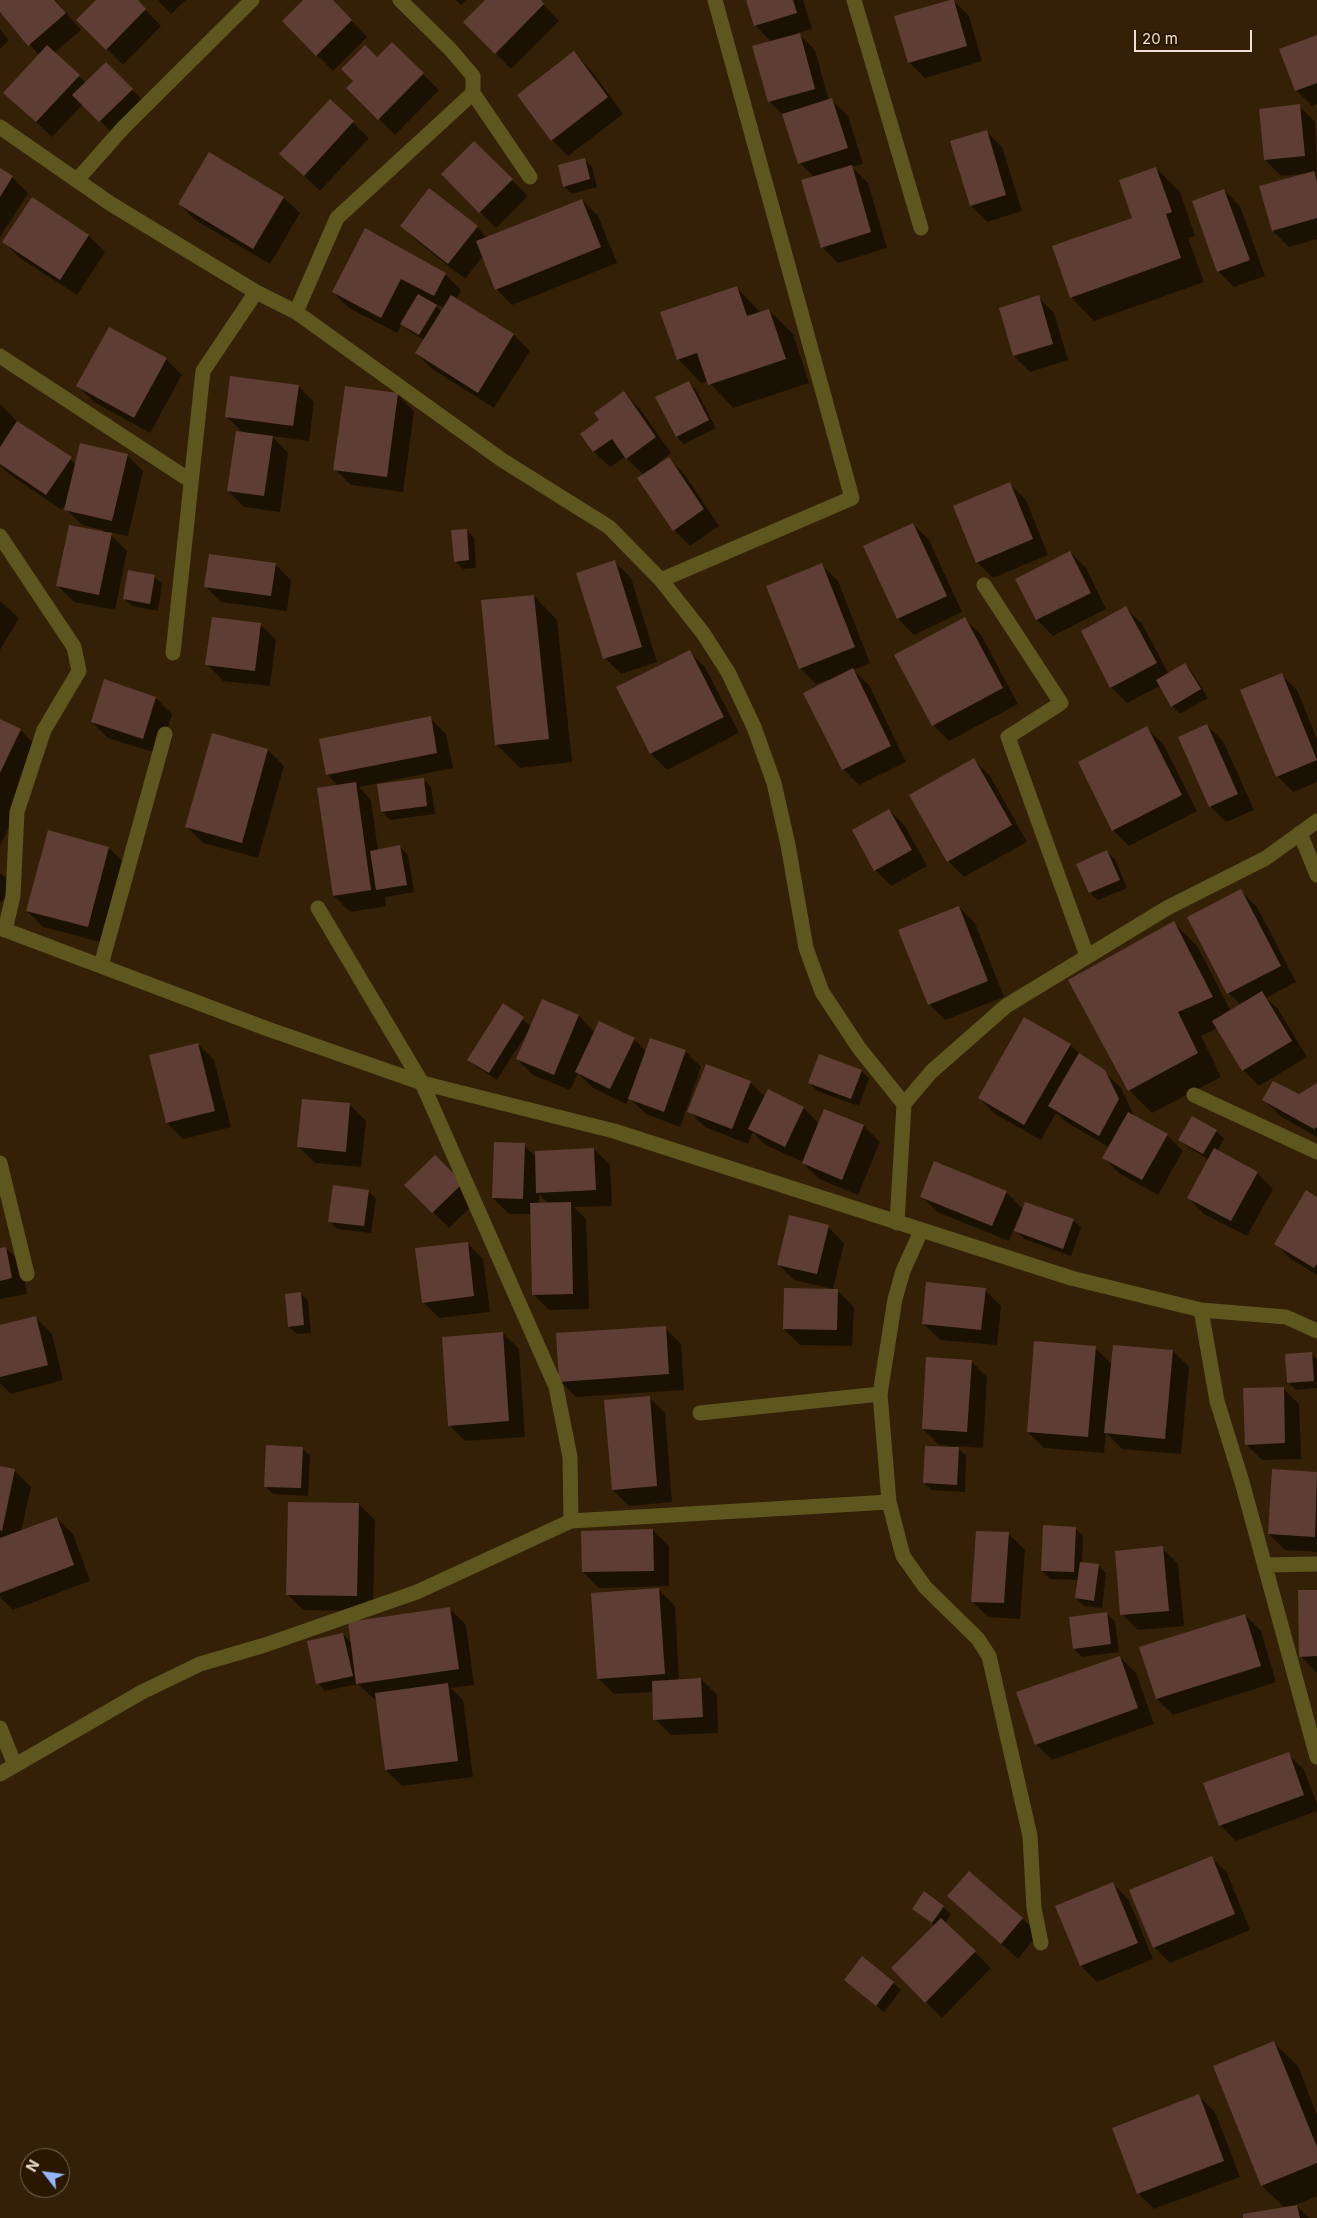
<!DOCTYPE html>
<html>
<head>
<meta charset="utf-8">
<style>
	body { margin:0 }
	#map { position:relative; width:1317px; height:2218px; overflow:hidden; background:#342006; font-family:Inter,sans-serif }
	canvas { display:block }
	.north { position:absolute; left:20px; top:2148px; width:50px; height:50px; box-sizing:border-box; background:#2a1700; border:1px solid #786754; border-radius:50%; rotate:300deg; font-size:14px; font-weight:700; line-height:20px; text-align:center; color:#eee0d2 }
	.north::after { content:''; display:block; margin:auto; width:18px; height:22px; background:#96b6fd; clip-path:polygon(50% 0,100% 100%,50% 72%,0 100%) }
	.scale { position:absolute; left:1134px; top:30px; width:118px; height:22px; box-sizing:border-box; border:2px solid #eee0d2; border-top:0; padding-left:6px; font-size:15px; line-height:18px; white-space:nowrap; color:#eee0d2; -webkit-text-stroke:4px #2a1700; paint-order:stroke }
</style>
</head>
<body>
<div id="map">
<canvas width="1317" height="2218"></canvas>
<div class="north">N</div>
<div class="scale">20 m</div>
</div>
<script>
const c = document.querySelector('canvas').getContext('2d');
c.lineJoin = 'round';
function fillPath(path, color) {
  c.fillStyle = color;
  c.fill(path, 'evenodd');
}
function toPath(rows) {
  const path = new Path2D();
  for (const r of rows) {
    path.moveTo(r[0], r[1]);
    for (let i = 2; i < r.length; i += 2) path.lineTo(r[i], r[i + 1]);
  }
  return path;
}
function stroke(path, color, width, dash) {
  c.strokeStyle = color;
  c.lineWidth = width;
  c.lineCap = dash ? 'butt' : 'round';
  c.setLineDash(dash || []);
  c.stroke(path);
}
const shadow = toPath([
	[0,0,55,0,81,30,54,53,86,83,106,63,148,106,116,137,83,104,52,137,5,93,39,55,0,10],
	[97,0,136,0,161,26,123,65,78,20],
	[157,0,186,0,171,14],
	[304,0,331,0,367,37,333,71,283,21],
	[456,0,466,0,461,5],
	[487,0,539,0,559,21,511,69,465,22],
	[747,0,803,0,812,29,798,33,815,50,829,101,832,100,848,116,863,164,852,167,868,183,887,248,838,263,822,247,814,177,800,163,785,117,769,101,771,42,755,25],
	[953,0,969,16,982,61,925,78,909,62],
	[0,29,9,40,0,49],
	[1317,36,1317,104,1312,106,1296,90],
	[392,44,439,90,395,135,348,88],
	[574,53,590,69,623,114,568,156,552,140],
	[330,101,369,138,320,191,281,154],
	[1299,106,1315,122,1317,172,1314,173,1317,176,1317,239,1289,247,1273,231,1303,174,1281,176,1265,160],
	[986,131,1002,147,1022,211,987,222,971,206],
	[474,142,528,196,496,228,442,174],
	[584,159,592,167,597,187,572,194,564,186],
	[1156,168,1180,192,1195,236,1188,238,1204,282,1094,321,1071,297,1134,219],
	[0,170,12,177,28,193,0,237],
	[1224,190,1240,206,1265,276,1234,287,1218,271],
	[284,198,300,213,270,264,195,220,179,204],
	[32,199,89,236,105,252,77,295,20,258,4,242],
	[582,200,598,216,617,263,512,305,496,289,483,256,465,279,418,242,402,226,477,227,487,238],
	[366,230,445,274,461,290,456,300,514,335,530,351,494,408,432,369,416,353,424,340,409,331,402,324,397,333,349,308,333,292],
	[432,302,444,308,442,312],
	[737,288,761,313,769,310,793,334,809,383,733,408,708,381,701,383,678,359],
	[1038,297,1054,313,1068,360,1030,372,1014,356],
	[166,359,182,375,150,433,94,402,78,386],
	[689,382,696,390,716,428,684,444,677,437],
	[298,386,314,402,309,441,272,436,288,453,280,512,244,507,228,491,243,433,226,416],
	[624,393,640,409,671,453,658,463,659,465,669,459,685,475,719,526,690,546,674,530,644,475,625,457,610,467,594,452,582,434,601,420],
	[398,395,414,411,403,492,351,485,335,469],
	[0,404,19,423,76,464,127,455,143,471,128,536,108,532,127,551,115,610,74,602,58,586,103,530,82,525,66,509,67,503,62,510,9,474,0,465],
	[1010,484,1026,500,1048,555,993,578,977,562],
	[913,524,929,540,962,612,914,635,898,619],
	[466,530,474,538,476,568,463,569,455,561],
	[1070,552,1086,568,1106,609,1053,636,1037,620],
	[615,562,631,578,657,662,621,674,605,658],
	[275,564,291,580,287,611,221,602,205,586],
	[822,565,838,581,870,663,853,670,869,685,906,762,859,785,843,769,828,680,816,684,800,668],
	[154,576,162,584,158,611,132,606,124,598],
	[534,596,557,620,572,762,520,768,496,744],
	[0,601,19,618,0,650],
	[1126,608,1142,624,1169,674,1185,664,1192,672,1208,698,1180,714,1172,706,1160,686,1127,703,1111,687],
	[965,619,981,635,1018,704,949,741,933,725],
	[260,624,276,640,270,686,223,681,207,664],
	[689,651,705,667,739,733,667,770,651,754,618,688],
	[1281,674,1297,690,1317,739,1317,782,1293,792,1277,776],
	[156,698,172,714,159,754,108,738,92,722],
	[430,718,446,734,453,768,379,783,379,785,423,779,431,787,435,814,390,820,382,812,378,783,359,787,371,800,378,851,400,847,408,855,414,892,385,897,386,906,350,912,334,896,338,786,327,774],
	[0,720,21,730,44,754,0,846],
	[1207,725,1223,741,1254,810,1226,822,1210,806],
	[1147,728,1163,744,1197,811,1129,846,1113,830,1079,763],
	[268,750,284,766,258,858,203,843,187,827],
	[974,760,990,776,1027,842,964,877,948,861,911,796],
	[889,810,905,826,927,866,891,886,875,870],
	[48,832,109,848,125,864,104,943,43,927,27,911],
	[1107,852,1115,859,1127,888,1098,900,1090,893,1078,864],
	[0,873,13,883,2,902,0,901],
	[1241,891,1257,907,1296,982,1266,998,1278,1009,1307,1057,1259,1086,1243,1070,1218,1028,1201,1036,1221,1077,1152,1113,1129,1090,1174,923,1197,946,1231,1011,1241,1005,1228,993],
	[959,907,975,923,1004,997,945,1020,929,1004],
	[542,1000,579,1016,595,1033,634,1039,646,1051,685,1051,701,1067,680,1127,646,1114,629,1098,626,1104,593,1088,578,1073,570,1090,533,1075,517,1059,527,1033,497,1080,477,1067,469,1060,503,1005,531,1026],
	[1025,1019,1070,1045,1080,1054,1104,1071,1121,1088,1134,1116,1167,1135,1183,1151,1158,1195,1120,1174,1104,1158,1110,1148,1066,1122,1056,1113,1041,1140,995,1114,979,1098],
	[198,1044,214,1060,231,1127,183,1139,167,1123],
	[861,1071,869,1078,859,1106,817,1091,810,1083],
	[750,1082,765,1097,769,1091,804,1108,819,1124,825,1111,864,1126,880,1142,858,1195,819,1179,801,1161,765,1145,753,1132,748,1144,705,1127,689,1111],
	[1317,1085,1317,1137,1280,1116,1264,1100,1299,1095],
	[303,1100,350,1105,366,1121,361,1167,315,1163,299,1147],
	[1216,1131,1224,1139,1217,1151,1257,1173,1273,1189,1247,1236,1204,1214,1188,1198,1209,1160,1188,1147,1180,1140],
	[524,1145,536,1157,594,1149,610,1165,612,1206,574,1207,586,1219,589,1309,549,1310,533,1294,532,1214,509,1214,493,1198],
	[539,1194,549,1204,539,1204],
	[435,1156,478,1200,449,1228,406,1185],
	[368,1191,376,1199,371,1233,337,1229,329,1221],
	[1006,1192,1023,1209,1073,1220,1081,1228,1071,1256,1024,1239,1016,1231,1019,1220,1017,1220,1009,1241,937,1212,921,1196],
	[1317,1199,1317,1275,1291,1259,1275,1243],
	[828,1227,844,1243,833,1290,838,1291,854,1307,852,1346,800,1345,784,1329,832,1289,794,1280,778,1264],
	[467,1243,483,1259,490,1312,439,1318,423,1302],
	[6,1248,22,1264,27,1294,0,1299,0,1249],
	[985,1290,1001,1306,997,1345,940,1340,924,1324],
	[301,1293,308,1301,311,1333,297,1334,289,1327],
	[36,1318,52,1334,63,1380,11,1394,0,1383,0,1326],
	[665,1328,681,1344,684,1390,576,1397,560,1381],
	[503,1333,519,1349,525,1437,465,1441,449,1425],
	[1095,1348,1113,1365,1173,1351,1189,1367,1181,1454,1122,1449,1106,1433,1104,1453,1044,1448,1028,1432],
	[1311,1354,1317,1359,1317,1388,1296,1390,1288,1382],
	[971,1361,987,1377,983,1448,956,1446,966,1456,965,1492,932,1490,924,1483,949,1446,939,1445,923,1429],
	[1283,1388,1299,1404,1301,1459,1262,1460,1246,1444],
	[649,1397,665,1413,672,1502,629,1506,613,1490],
	[302,1448,310,1456,308,1496,273,1494,265,1486],
	[0,1467,15,1471,31,1487,21,1531,57,1518,73,1534,90,1581,13,1610,0,1597],
	[1273,1471,1317,1473,1317,1552,1285,1550,1269,1534],
	[359,1504,375,1520,373,1611,303,1610,287,1594],
	[1075,1528,1083,1536,1082,1563,1099,1566,1106,1573,1102,1608,1084,1606,1076,1598,1079,1580,1050,1579,1042,1571],
	[653,1530,669,1546,669,1586,599,1588,583,1572],
	[1009,1534,1025,1550,1020,1619,988,1617,972,1601],
	[1162,1548,1178,1564,1184,1626,1138,1630,1122,1614],
	[659,1590,675,1606,679,1681,701,1679,717,1695,718,1733,671,1735,655,1719,653,1692,614,1694,598,1678],
	[1317,1591,1317,1672,1316,1672,1300,1656],
	[450,1609,466,1625,474,1685,451,1688,463,1700,473,1777,402,1786,386,1770,377,1699,374,1699,358,1684,325,1691,318,1683,343,1634,352,1644],
	[1107,1614,1115,1621,1119,1652,1082,1657,1074,1649],
	[1245,1615,1261,1631,1276,1682,1173,1715,1157,1699],
	[1120,1657,1136,1673,1154,1724,1052,1760,1036,1744],
	[1288,1754,1304,1770,1317,1804,1317,1811,1236,1841,1220,1825],
	[1211,1857,1227,1873,1250,1930,1170,1963,1154,1947],
	[1113,1884,1129,1900,1153,1959,1097,1982,1081,1966],
	[949,1896,1022,1918,1038,1934,1018,1959],
	[943,1907,951,1914,945,1923,991,1968,942,2018,892,1968,935,1926,914,1908],
	[846,1980,893,1983,901,1990,884,2012],
	[1274,2043,1298,2066,1317,2115,1317,2196,1296,2205,1309,2218,1245,2218,1285,2208,1262,2186,1215,2067],
	[1199,2096,1215,2112,1240,2177,1154,2209,1138,2193]
]);
const building = toPath([
	[0,0,54,0,66,13,28,46,0,12],
	[96,0,138,0,146,9,106,50,76,20],
	[303,0,333,0,352,20,316,56,282,21],
	[485,0,541,0,544,4,495,54,463,22],
	[746,0,793,0,797,13,754,26],
	[950,0,954,0,967,46,908,63,894,16],
	[800,33,815,89,768,102,752,46],
	[1317,35,1317,83,1295,91,1279,49],
	[392,42,424,73,378,120,346,88,353,81,341,69,365,45,377,57],
	[47,45,80,75,36,122,3,93],
	[574,51,608,97,551,141,517,95],
	[106,62,133,89,99,122,72,95],
	[832,98,848,148,798,164,782,114],
	[330,99,354,121,304,176,279,154],
	[1300,104,1305,156,1264,160,1259,109],
	[987,130,1006,195,970,206,950,141],
	[474,141,513,179,479,213,441,174],
	[209,152,284,197,253,249,178,204],
	[585,158,590,179,563,187,558,165],
	[852,165,871,232,821,248,801,180],
	[1156,167,1172,212,1166,214,1181,258,1070,298,1052,246,1132,218,1119,180],
	[0,168,13,176,0,197],
	[1314,171,1317,182,1317,218,1272,231,1259,186],
	[429,188,478,226,448,264,400,226],
	[1224,189,1250,260,1217,272,1192,201],
	[32,197,89,235,60,280,2,242],
	[582,199,601,247,495,290,476,241],
	[365,228,446,273,434,296,401,279,381,318,332,292],
	[737,286,747,316,769,309,786,359,708,385,697,353,677,360,660,312],
	[418,294,437,305,419,335,400,324],
	[451,295,514,334,478,393,415,353],
	[1039,295,1053,344,1013,356,999,308],
	[109,327,167,358,134,418,76,386],
	[230,376,299,385,293,426,225,417],
	[689,381,709,420,676,437,655,397],
	[345,386,398,393,387,477,333,470],
	[624,391,656,437,626,459,612,439,593,452,580,434,599,420,594,413],
	[17,421,72,457,46,495,0,464,0,447],
	[236,431,273,436,264,496,227,491],
	[80,443,128,454,112,521,64,510],
	[669,457,704,509,673,531,637,478],
	[1010,482,1033,539,976,563,953,506],
	[913,523,947,596,897,619,863,546],
	[69,525,112,533,99,595,56,586],
	[467,529,469,560,454,562,451,530],
	[1070,551,1091,593,1036,620,1015,579],
	[209,554,276,563,271,596,204,587],
	[615,560,642,647,603,659,576,573],
	[822,563,855,647,799,669,766,586],
	[128,570,155,575,150,604,123,599],
	[534,595,549,739,495,745,481,600],
	[1126,606,1157,663,1110,688,1081,631],
	[212,617,261,623,255,671,205,665],
	[965,617,1003,688,932,726,894,655],
	[690,650,724,717,650,754,616,687],
	[1185,663,1201,689,1171,707,1156,680],
	[853,668,891,746,842,770,803,693],
	[1282,673,1317,760,1276,777,1240,690],
	[104,679,156,697,143,739,91,722],
	[431,716,437,753,326,775,319,739],
	[0,719,21,729,0,773],
	[1207,724,1238,794,1209,807,1178,737],
	[1147,726,1182,795,1112,831,1078,762],
	[212,733,268,749,242,843,185,827],
	[974,758,1012,825,947,862,909,795],
	[424,778,427,806,381,812,377,784],
	[356,782,371,890,333,896,317,788],
	[889,809,912,850,874,871,852,830],
	[48,830,109,847,88,927,26,911],
	[400,845,407,885,376,890,370,851],
	[1107,850,1120,880,1089,893,1076,864],
	[1241,889,1281,966,1227,994,1187,917],
	[959,906,988,981,928,1005,898,930],
	[1174,921,1213,997,1178,1012,1198,1053,1128,1091,1068,980],
	[1262,991,1292,1041,1242,1071,1212,1021],
	[542,999,579,1015,554,1075,516,1059],
	[503,1003,524,1017,489,1073,467,1060],
	[1024,1017,1071,1044,1024,1125,978,1098],
	[599,1021,635,1038,610,1089,575,1072],
	[650,1038,686,1050,664,1112,628,1099],
	[198,1043,215,1111,166,1123,149,1055],
	[1079,1053,1105,1070,1119,1099,1099,1136,1048,1106],
	[819,1054,862,1070,851,1099,808,1083],
	[706,1064,751,1081,732,1129,687,1112],
	[1273,1081,1299,1094,1317,1083,1317,1127,1314,1129,1262,1100],
	[768,1089,804,1107,785,1147,748,1129],
	[302,1099,350,1103,346,1152,297,1147],
	[824,1109,864,1125,842,1180,802,1163],
	[1128,1112,1168,1134,1142,1180,1102,1158],
	[1192,1116,1217,1130,1203,1154,1178,1140],
	[494,1142,525,1143,523,1199,492,1198],
	[594,1148,596,1190,536,1193,535,1151],
	[1214,1148,1258,1172,1231,1221,1187,1198],
	[435,1155,463,1183,432,1213,404,1185],
	[934,1161,1007,1191,992,1226,920,1197],
	[333,1185,369,1190,364,1226,328,1222],
	[1306,1190,1317,1197,1317,1264,1314,1268,1274,1244],
	[571,1202,573,1294,532,1295,530,1203],
	[1025,1202,1074,1219,1063,1249,1014,1231],
	[789,1215,829,1225,817,1274,777,1265],
	[468,1242,474,1296,422,1303,415,1248],
	[6,1247,12,1278,0,1281,0,1248],
	[926,1282,986,1288,981,1330,922,1324],
	[784,1288,838,1289,837,1330,783,1329],
	[301,1292,304,1325,288,1327,285,1294],
	[36,1316,48,1365,0,1377,0,1325],
	[666,1326,669,1374,559,1382,556,1333],
	[503,1332,509,1421,448,1426,442,1337],
	[1034,1341,1096,1346,1088,1437,1027,1432],
	[1113,1345,1173,1350,1165,1439,1104,1433],
	[1312,1352,1314,1381,1287,1383,1285,1354],
	[926,1357,972,1360,967,1432,922,1429],
	[1284,1387,1285,1443,1245,1445,1243,1388],
	[650,1396,657,1486,612,1490,604,1400],
	[266,1445,303,1447,301,1488,264,1487],
	[925,1446,959,1447,957,1485,923,1483],
	[0,1466,15,1469,2,1531,0,1530],
	[1272,1469,1317,1472,1315,1537,1268,1534],
	[288,1502,359,1503,357,1596,286,1595],
	[57,1517,74,1565,0,1593,0,1538],
	[1043,1525,1076,1527,1074,1572,1041,1571],
	[653,1529,654,1571,582,1572,581,1531],
	[976,1531,1009,1532,1004,1603,971,1602],
	[1163,1546,1169,1611,1120,1615,1115,1551],
	[1080,1562,1099,1564,1094,1601,1075,1598],
	[659,1588,665,1674,597,1679,591,1593],
	[1298,1590,1317,1590,1317,1656,1299,1657],
	[450,1607,459,1669,356,1684,348,1622],
	[1107,1612,1111,1644,1073,1649,1069,1617],
	[1245,1614,1261,1666,1156,1699,1139,1647],
	[343,1633,353,1676,316,1684,307,1641],
	[1120,1656,1138,1708,1035,1745,1016,1692],
	[701,1678,703,1717,653,1720,652,1681],
	[448,1683,458,1761,385,1770,375,1693],
	[1289,1752,1304,1795,1219,1826,1203,1783],
	[1212,1856,1235,1914,1153,1948,1129,1890],
	[969,1871,1023,1918,1001,1944,947,1896],
	[1113,1882,1138,1943,1080,1966,1055,1906],
	[924,1891,944,1906,932,1923,912,1909],
	[941,1918,976,1951,925,2003,891,1968],
	[862,1956,894,1982,876,2006,844,1980],
	[1274,2041,1317,2147,1317,2163,1261,2186,1213,2066],
	[1199,2094,1224,2161,1137,2194,1112,2128],
	[1297,2205,1300,2218,1243,2218,1243,2214]
]);
const service = toPath([
	[318,908,422,1083],
	[5,930,13,896,17,812,44,730],
	[101,965,165,734],
	[0,1163,27,1274],
	[700,1413,880,1394]
]);
const minor = toPath([
	[400,0,450,49,473,76,473,93],
	[854,0,921,228],
	[0,127,111,204,256,292,296,312,502,460,609,527,661,580,703,633,728,672,754,727,774,783,788,845,806,948,822,992,859,1048,904,1104],
	[77,180,123,128,252,0],
	[296,312,337,218,473,93,530,177],
	[0,356,191,481],
	[0,536,74,647,79,671,44,730],
	[661,580,852,498,715,0],
	[984,585,1061,703,1008,737,1087,956],
	[173,653,203,371,256,292],
	[1300,833,1317,875],
	[0,928,265,1028,422,1083,614,1131,1071,1278,1201,1310,1286,1317,1317,1331],
	[1194,1095,1317,1152],
	[897,1223,904,1104,931,1072,1006,1006,1167,908,1266,858,1317,821],
	[921,1231,903,1271,895,1299,880,1394,889,1502,903,1556,925,1587,978,1639,989,1656,1030,1836,1034,1908,1041,1943],
	[1201,1310,1217,1401,1242,1482,1317,1757],
	[571,1521,889,1502],
	[1265,1565,1317,1564],
	[0,1728,15,1765],
	[0,1774,142,1692,200,1664,265,1645,417,1592,571,1521,570,1457,556,1387,422,1083]
]);
fillPath(shadow, '#0007');
fillPath(building, '#5e3d34');
stroke(service, '#5d571f', 15);
stroke(minor, '#5d571f', 15);
</script>
</body>
</html>
